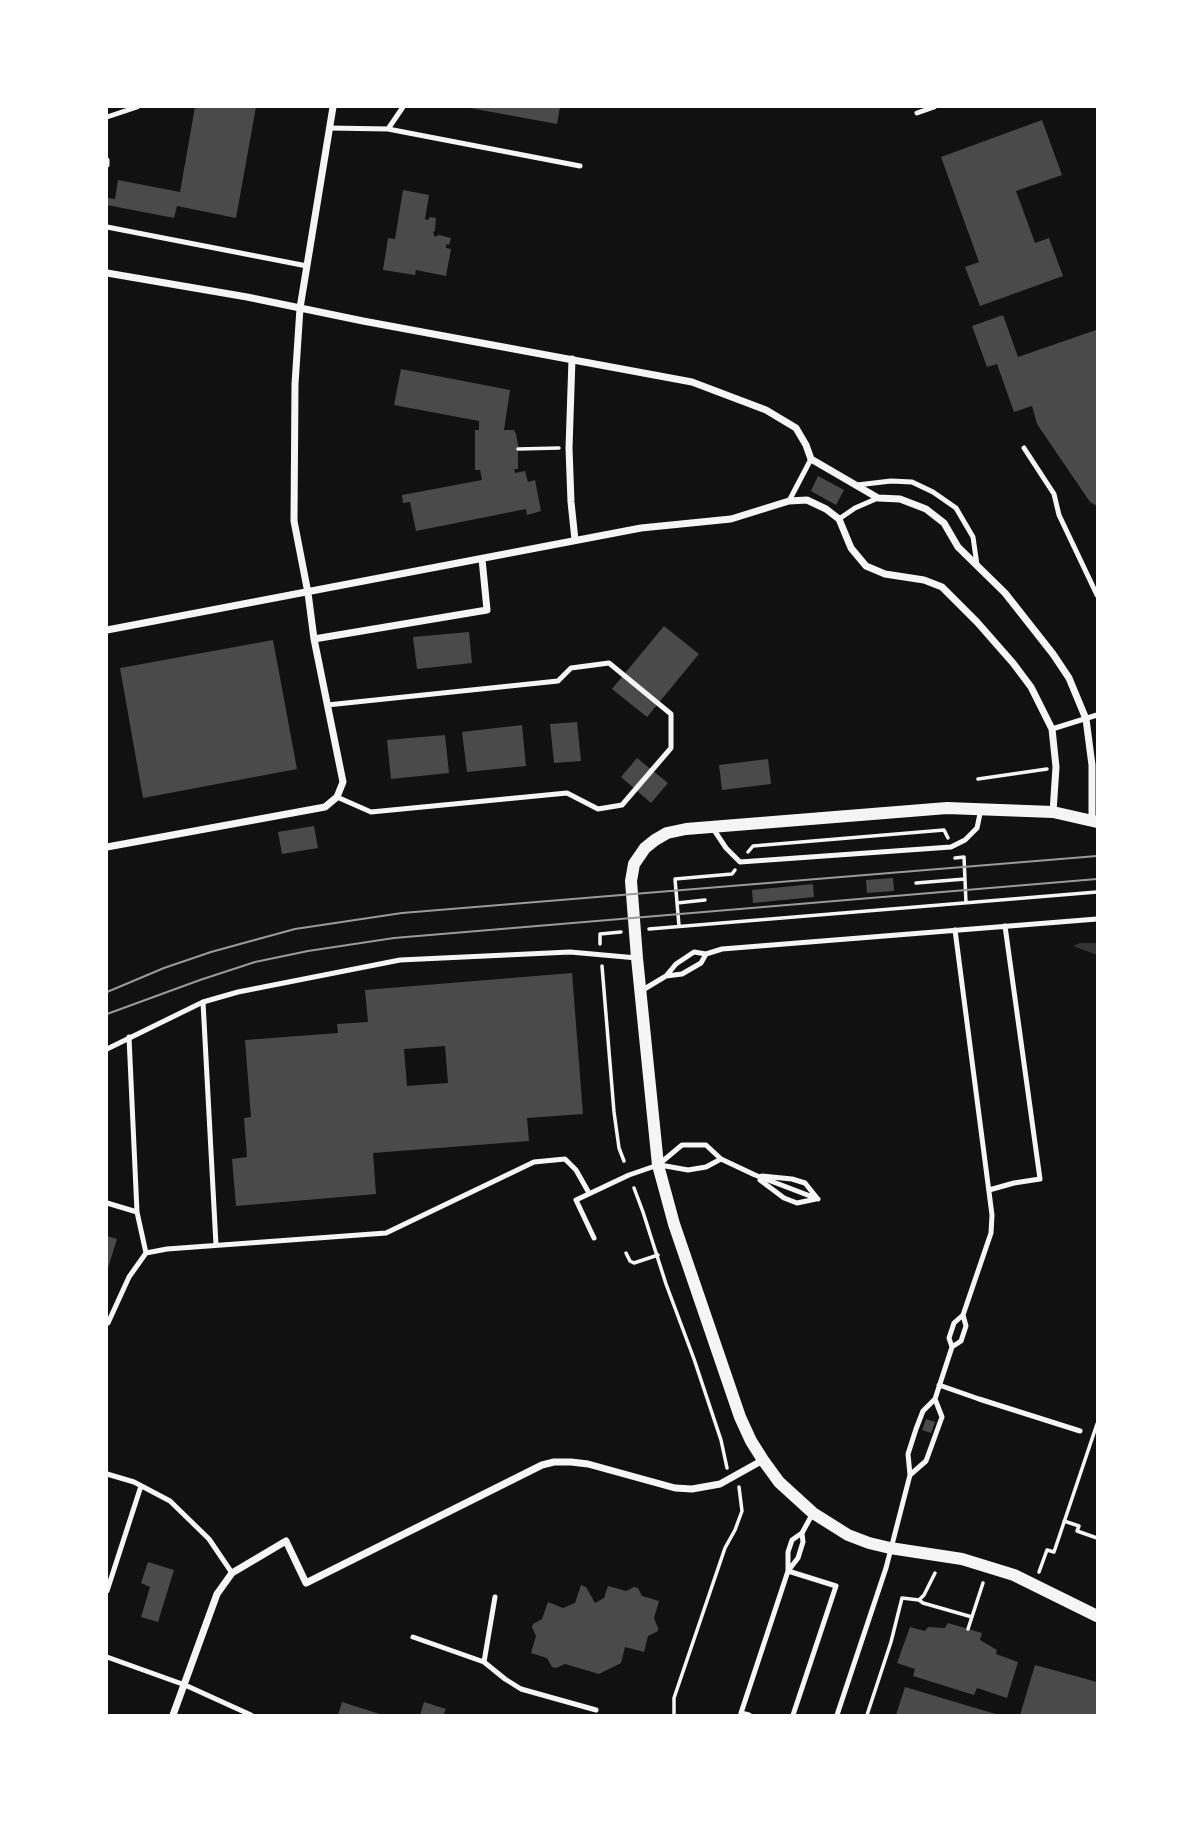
<!DOCTYPE html>
<html>
<head>
<meta charset="utf-8">
<style>
	body { margin:0 }
	#map { position:relative; width:1204px; height:1822px; overflow:hidden; background:#111; font-family:"PT Sans Narrow",sans-serif }
	canvas { display:block }
	.frame { position:absolute; inset:0; border:108px solid #fff; pointer-events:none }
</style>
</head>
<body>
<div id="map">
<canvas width="1204" height="1822"></canvas>
<div class="frame"></div>
</div>
<script>
const c = document.querySelector('canvas').getContext('2d');
c.lineJoin = 'round';
function fillPath(path, color) {
  c.fillStyle = color;
  c.fill(path, 'evenodd');
}
function toPath(rows) {
  const path = new Path2D();
  for (const r of rows) {
    path.moveTo(r[0], r[1]);
    for (let i = 2; i < r.length; i += 2) path.lineTo(r[i], r[i + 1]);
  }
  return path;
}
function stroke(path, color, width, dash) {
  c.strokeStyle = color;
  c.lineWidth = width;
  c.lineCap = dash ? 'butt' : 'round';
  c.setLineDash(dash || []);
  c.stroke(path);
}
const water = toPath([
	[1080,943,1097,943,1097,955,1073,946]
]);
const building = toPath([
	[195,107,256,107,236,218,177,206,174,218,107,205,107,198,115,199,118,180,180,192],
	[470,107,560,107,557,124,470,108],
	[1042,120,1062,175,1016,191,1035,243,1049,238,1063,276,980,306,965,267,979,262,941,157],
	[403,190,429,195,425,219,428,220,430,217,436,218,435,231,433,232,435,237,439,235,451,238,449,245,446,244,446,248,451,249,446,276,416,270,415,275,383,270,388,238,395,239],
	[1003,315,1018,357,1096,330,1097,334,1097,506,1090,502,1037,424,1032,406,1014,412,997,364,987,367,972,326],
	[401,369,510,390,504,430,514,430,516,434,518,445,518,469,514,469,515,473,525,471,528,482,535,480,541,511,527,515,526,509,416,531,410,502,403,503,402,495,482,480,480,470,475,470,475,430,479,430,479,421,394,405],
	[818,476,844,490,836,505,811,491],
	[664,626,699,654,647,717,612,689],
	[469,632,472,663,417,669,413,637],
	[273,640,297,769,143,798,120,668],
	[577,722,581,761,554,763,550,724],
	[522,725,526,766,467,772,462,732],
	[445,735,449,773,391,779,387,740],
	[637,758,668,783,651,803,621,777],
	[768,759,771,784,722,790,719,765],
	[314,826,318,848,282,854,278,832],
	[893,878,894,891,867,893,866,880],
	[813,884,814,897,753,903,752,890],
	[572,973,583,1114,527,1118,529,1141,373,1153,376,1194,236,1206,232,1159,247,1157,244,1118,251,1117,245,1040,338,1033,337,1024,368,1022,365,990],
	[445,1046,448,1083,407,1086,404,1049],
	[107,1236,117,1239,107,1271],
	[926,1419,935,1422,931,1433,922,1430],
	[148,1562,174,1570,158,1622,141,1617,150,1587,141,1583],
	[581,1585,586,1587,595,1603,604,1598,608,1586,626,1591,634,1587,638,1588,642,1596,659,1601,654,1618,658,1628,658,1631,648,1636,644,1652,625,1647,621,1663,599,1674,565,1664,556,1668,552,1667,547,1658,531,1653,536,1636,532,1627,533,1624,542,1619,548,1602,563,1608,575,1603],
	[948,1623,982,1633,980,1640,997,1650,996,1654,1018,1662,1007,1698,977,1688,974,1695,913,1676,915,1669,897,1663,910,1627,925,1631,928,1627,945,1628],
	[1035,1665,1097,1682,1097,1715,1020,1715],
	[905,1687,999,1715,896,1715],
	[342,1702,383,1715,338,1715],
	[424,1702,446,1709,443,1715,420,1715]
]);
const path = toPath([
	[518,449,559,448],
	[978,779,1047,769],
	[748,852,753,846,944,830,948,838],
	[955,858,964,857,966,903],
	[916,883,965,879],
	[677,903,705,900],
	[679,926,675,879,732,874,735,870],
	[649,929,1097,892],
	[600,944,600,934,621,932],
	[602,966,614,1112,619,1148,624,1161],
	[634,1188,643,1212,666,1284,694,1359,721,1440,727,1468],
	[626,1253,630,1261,634,1263,658,1255],
	[1064,1521,1079,1526,1077,1531,1097,1538],
	[1039,1572,1047,1550,1054,1552,1097,1424],
	[919,1600,923,1603,972,1617],
	[968,1629,983,1583],
	[674,1715,674,1698,725,1548,735,1530,742,1511,739,1487],
	[867,1715,891,1642,902,1598,919,1600,924,1595,935,1573]
]);
const service = toPath([
	[917,113,934,107],
	[107,117,137,107],
	[329,128,388,129,403,107],
	[388,129,580,166],
	[107,160,107,165],
	[107,227,307,266],
	[1024,448,1054,494,1059,515,1097,595],
	[857,485,891,481,912,482,933,492,956,508,973,537,977,565],
	[789,501,811,459],
	[839,519,855,508,878,498],
	[327,705,558,681,571,668,609,663,671,714,671,748,622,805,598,809,567,793,371,812,337,797],
	[1052,729,1097,715],
	[712,827,726,848,740,862,951,847,965,840,977,828,981,809],
	[666,976,676,964,694,952,706,954,722,949,1097,919],
	[641,991,666,976,682,974,701,963,706,954],
	[107,1049,203,1002],
	[660,1165,688,1170,706,1167,721,1159],
	[762,1176,792,1179,805,1183,817,1198],
	[760,1180,784,1198,797,1203,816,1199],
	[989,1190,1014,1183,1040,1179,1005,926],
	[107,1203,137,1212,129,1037],
	[137,1212,146,1253],
	[594,1238,576,1200,629,1175,658,1165,682,1145,706,1145,721,1159,755,1175,818,1199],
	[216,1245,203,1002,238,992,400,960,570,952,637,958],
	[108,1323,129,1277,146,1253,167,1249,386,1233,534,1162,565,1159,576,1170,589,1193],
	[952,1347,961,1341,966,1326,963,1315,991,1233,992,1215,955,930],
	[939,1385,979,1399,1080,1431],
	[107,1474,134,1482,170,1501,209,1539,232,1573],
	[910,1475,926,1461,942,1417,935,1399],
	[788,1571,836,1586,793,1715],
	[788,1571,798,1558,803,1542,802,1533],
	[107,1591,141,1486],
	[413,1637,484,1662,495,1597],
	[107,1657,185,1685,251,1715],
	[484,1662,505,1679,521,1689,596,1710],
	[749,1715,741,1713,788,1571,788,1552,792,1540,802,1533,813,1513],
	[837,1715,886,1568,910,1475,908,1454,916,1429,923,1411,935,1399,952,1347,949,1338,954,1323,963,1315]
]);
const minor = toPath([
	[107,273,247,297,363,321,692,382,766,410,796,428,806,445,811,459,878,498,900,499,926,509,944,523,958,547,1005,593,1053,654,1069,678,1086,719,1092,765,1092,821],
	[572,359,569,448,571,502,575,540],
	[107,630,641,528,731,519,789,501,807,500,826,509,839,519,851,548,866,566,885,574,924,580,942,587,977,622,1013,663,1031,687,1052,729,1056,767,1053,812],
	[314,639,487,610,482,559],
	[107,847,325,807,337,797,343,782,314,639,308,593,294,521,295,384,300,308,333,107],
	[173,1715,217,1594,232,1573,286,1541,306,1583,542,1465,554,1462,571,1462,588,1464,675,1488,692,1489,720,1484,763,1460]
]);
const tertiary = toPath([
	[1097,822,1053,812,947,808,686,829,667,833,655,840,645,848,634,864,631,881,637,958,658,1165,674,1224,740,1417,751,1441,763,1460,779,1482,813,1513,848,1535,869,1543,890,1548,962,1559,1014,1575,1097,1616]
]);
const tram = toPath([
	[107,992,164,968,211,952,251,941,295,929,402,913,1097,856],
	[107,1014,200,980,255,962,308,951,394,938,1097,879]
]);
fillPath(water, '#333');
fillPath(building, '#4a4a4a');
stroke(path, '#f5f5f5', 3.5);
stroke(service, '#f5f5f5', 5);
stroke(minor, '#f5f5f5', 7);
stroke(tertiary, '#f5f5f5', 12);
stroke(tram, '#9a9a9a', 2);
</script>
</body>
</html>
